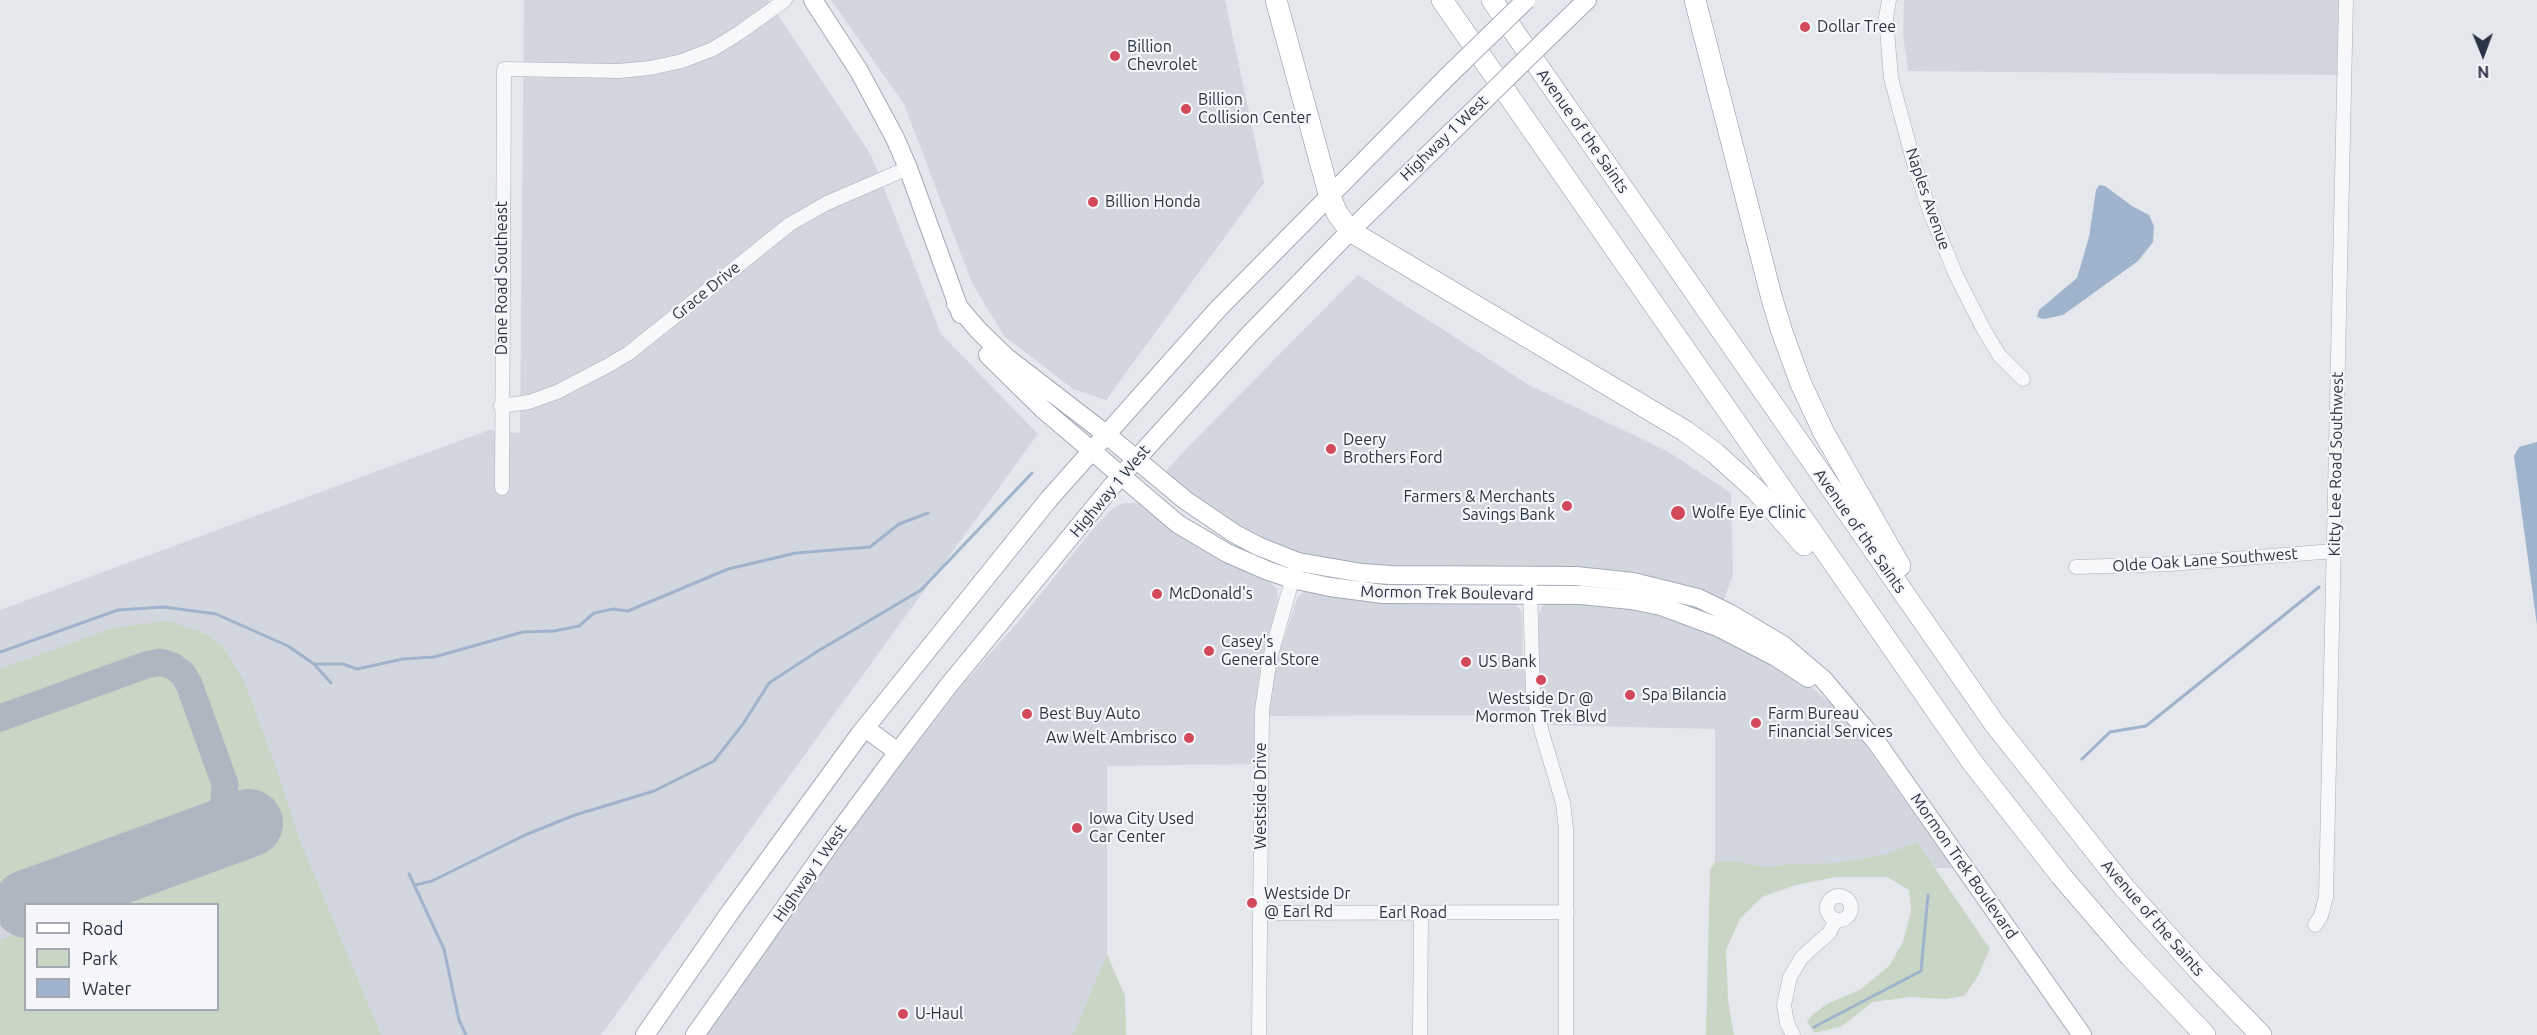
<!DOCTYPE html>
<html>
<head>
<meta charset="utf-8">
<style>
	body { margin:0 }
	#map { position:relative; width:2537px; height:1035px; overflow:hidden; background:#e4e7ec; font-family:Ubuntu,sans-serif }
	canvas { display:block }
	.legend { position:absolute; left:24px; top:903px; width:195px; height:108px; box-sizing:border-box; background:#f4f6f9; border:2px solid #a4a8b1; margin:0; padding:8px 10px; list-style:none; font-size:18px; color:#2b3445 }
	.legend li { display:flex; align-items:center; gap:12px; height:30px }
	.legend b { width:30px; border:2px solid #a4a8b1 }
	.north { position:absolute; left:2453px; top:24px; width:60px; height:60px; -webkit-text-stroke:4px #f4f6f9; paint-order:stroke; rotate:179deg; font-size:16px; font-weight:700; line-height:24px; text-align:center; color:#2b3445 }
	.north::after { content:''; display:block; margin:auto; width:21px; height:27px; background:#2b3445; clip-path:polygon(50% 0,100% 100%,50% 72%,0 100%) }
</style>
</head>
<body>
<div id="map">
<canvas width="2537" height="1035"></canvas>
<ul class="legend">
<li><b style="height:8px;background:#fff"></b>Road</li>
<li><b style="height:16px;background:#c9d6c5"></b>Park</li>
<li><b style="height:16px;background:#9fb4cc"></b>Water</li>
</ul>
<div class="north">N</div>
</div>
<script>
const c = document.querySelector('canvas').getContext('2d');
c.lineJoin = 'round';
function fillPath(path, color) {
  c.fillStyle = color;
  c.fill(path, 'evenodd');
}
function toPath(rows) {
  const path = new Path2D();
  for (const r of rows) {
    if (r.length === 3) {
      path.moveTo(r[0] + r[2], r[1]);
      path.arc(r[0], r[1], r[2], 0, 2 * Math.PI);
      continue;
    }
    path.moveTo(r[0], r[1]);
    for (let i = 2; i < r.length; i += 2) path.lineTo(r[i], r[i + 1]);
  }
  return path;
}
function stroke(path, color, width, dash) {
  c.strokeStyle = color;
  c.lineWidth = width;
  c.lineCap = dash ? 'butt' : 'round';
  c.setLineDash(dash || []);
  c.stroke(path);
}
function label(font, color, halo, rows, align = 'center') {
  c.font = font + ' Ubuntu,sans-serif';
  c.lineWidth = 4.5;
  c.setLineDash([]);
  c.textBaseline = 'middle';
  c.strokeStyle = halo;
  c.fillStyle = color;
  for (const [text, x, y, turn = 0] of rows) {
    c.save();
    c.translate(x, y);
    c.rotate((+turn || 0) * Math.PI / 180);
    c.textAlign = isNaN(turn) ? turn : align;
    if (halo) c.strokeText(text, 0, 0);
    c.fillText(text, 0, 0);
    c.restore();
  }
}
const built = toPath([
	[524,0,768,0,871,155,941,334,1038,434,601,1035,0,1035,0,610,489,430,520,433],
	[26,904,218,904,218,1010,26,1010],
	[831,0,1225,0,1264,183,1106,400,1073,389,1004,336,972,283,904,104],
	[1904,0,2340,0,2339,75,1908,71,1903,34],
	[1358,275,1529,385,1667,451,1731,493,1733,575,1723,602,1695,591,1389,569,1319,559,1285,549,1254,535,1203,504,1169,475,1167,470,1185,450],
	[1123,503,1141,503,1234,565,1269,581,1277,589,1278,599,1260,671,1256,703,1254,764,1107,766,1107,1035,705,1035,861,817,963,684,1018,622,1093,529,1111,510],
	[1305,591,1514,602,1522,612,1523,661,1530,715,1268,716,1274,671,1279,653,1298,597],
	[1603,601,1695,623,1795,673,1830,703,1850,724,1953,868,1715,869,1715,729,1546,725,1538,682,1539,614,1542,607,1547,602]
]);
const green = toPath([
	[168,621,206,634,224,648,244,681,278,773,298,836,381,1035,0,1035,0,940,25,930,26,1010,218,1010,218,904,95,904,257,844,192,673,174,657,157,654,145,656,0,710,0,669,116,627],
	[155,674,167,676,173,680,190,709,216,784,211,806,193,819,0,890,0,727,126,680],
	[1917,842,1990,949,1977,978,1964,996,1946,999,1910,997,1873,1002,1842,1026,1815,1033,1807,1022,1812,1015,1827,1004,1861,989,1889,966,1903,942,1911,910,1909,890,1887,877,1836,877,1796,885,1762,897,1740,919,1726,950,1728,1000,1734,1035,1706,1035,1710,870,1715,862,1738,862,1766,867,1792,864,1838,863,1884,855],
	[1107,954,1125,996,1126,1035,1072,1035,1075,1031]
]);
const water = toPath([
	[2099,185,2105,186,2132,206,2149,215,2154,226,2153,242,2138,261,2063,315,2044,319,2037,317,2039,310,2077,278,2089,237,2096,190],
	[2537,442,2537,625,2514,456,2519,447]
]);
const stream = toPath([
	[0,652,118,610,164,607,216,614,288,646,314,664,331,683],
	[314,664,343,664,357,669,403,659,434,657,523,632,554,631,579,626,594,613,613,609,628,611,728,569,796,553,870,547,899,524,928,513],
	[2082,759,2110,732,2146,726,2319,587],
	[409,874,444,949,459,1020,466,1035],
	[415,885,432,881,525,835,575,815,654,791,714,761,743,724,769,683,818,651,921,590,1032,473],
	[1814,1027,1921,971,1928,895]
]);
const taxiway = toPath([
	[0,718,146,665,160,662,173,666,183,674,189,684,225,784,224,800,215,835]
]);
const runway = toPath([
	[27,904,249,823]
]);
const minor = toPath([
	[1889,0,1886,18,1891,78,1915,167,1930,212,1956,275,1984,330,1999,355,2023,379],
	[501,406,529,402,557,392,607,366,629,353,790,224,827,203,908,168],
	[502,488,504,69,619,71,650,68,682,61,713,49,739,33,785,0],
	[2076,567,2170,564,2334,551],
	[1530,586,1533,694,1542,733,1563,803,1566,829,1566,1035],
	[1839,908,12],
	[1260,913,1567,912],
	[2315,925,2321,916,2326,897,2346,0],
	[1259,1035,1262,710,1270,658,1295,570],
	[1420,1035,1421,913],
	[1793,1035,1787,1023,1784,1005,1790,977,1802,957,1829,933,1836,920]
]);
const major = toPath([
	[813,0,859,71,895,138,908,168,961,314],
	[1561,25,1587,0],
	[956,304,979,331,1006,357,1107,435,1185,500,1235,534,1258,546,1298,562,1362,573,1391,575,1576,576,1633,582,1698,598,1729,613,1783,645,1823,679,1877,743,2082,1035],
	[988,355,1045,411,1178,524,1227,553,1266,570,1292,579,1330,587,1383,594,1581,595,1631,600,1661,606,1718,627,1776,657,1808,678],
	[865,728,898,752],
	[645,1035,731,911,860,734,1049,499,1218,309,1448,76],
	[695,1035,832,841,898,752,949,685,1112,486,1248,336,1350,231,1473,111]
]);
const highway = toPath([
	[1276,0,1329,194,1337,213,1350,231,1685,431,1715,453,1756,490,1804,545],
	[1442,0,1972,762,2062,877,2130,956,2205,1035],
	[1492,0,1994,723,2123,886,2201,973,2261,1035],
	[1695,0,1772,299,1782,332,1801,384,1824,433,1900,566]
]);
const majorBridge = toPath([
	[1448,76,1526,0],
	[1473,111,1561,25]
]);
const markers = [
	[1805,27,6,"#d1495b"],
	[1115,56,6,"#d1495b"],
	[1186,109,6,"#d1495b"],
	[1093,202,6,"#d1495b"],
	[1331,449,6,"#d1495b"],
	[1567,506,6,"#d1495b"],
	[1678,513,8,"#d1495b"],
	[1157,594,6,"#d1495b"],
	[1209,651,6,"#d1495b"],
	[1466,662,6,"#d1495b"],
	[1541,680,6,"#d1495b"],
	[1630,695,6,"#d1495b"],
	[1027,714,6,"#d1495b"],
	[1756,723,6,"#d1495b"],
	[1189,738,6,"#d1495b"],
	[1077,828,6,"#d1495b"],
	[1252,903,6,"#d1495b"],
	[903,1014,6,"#d1495b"]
];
const poiNames = [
	["Dollar Tree",1817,27],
	["Billion",1127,47],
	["Chevrolet",1127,65],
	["Billion",1198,100],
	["Collision Center",1198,118],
	["Billion Honda",1105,202],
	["Deery",1343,440],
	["Brothers Ford",1343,458],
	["Farmers & Merchants",1555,497,"right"],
	["Savings Bank",1555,515,"right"],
	["Wolfe Eye Clinic",1692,513],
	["McDonald's",1169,594],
	["Casey's",1221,642],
	["General Store",1221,660],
	["US Bank",1478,662],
	["Spa Bilancia",1642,695],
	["Westside Dr @",1541,699,"center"],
	["Mormon Trek Blvd",1541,717,"center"],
	["Best Buy Auto",1039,714],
	["Farm Bureau",1768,714],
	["Financial Services",1768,732],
	["Aw Welt Ambrisco",1177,738,"right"],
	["Iowa City Used",1089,819],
	["Car Center",1089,837],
	["Westside Dr",1264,894],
	["@ Earl Rd",1264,912],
	["U-Haul",915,1014]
];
const streetNames = [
	["Avenue of the Saints",1583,131,55],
	["Highway 1 West",1444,138,-44],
	["Naples Avenue",1928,199,71],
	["Dane Road Southeast",502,278,-90],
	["Grace Drive",706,291,-39],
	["Kitty Lee Road Southwest",2336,464,-89],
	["Highway 1 West",1110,491,-50],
	["Avenue of the Saints",1860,531,55],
	["Olde Oak Lane Southwest",2205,560,-4],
	["Mormon Trek Boulevard",1447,593,1],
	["Westside Drive",1261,796,-90],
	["Mormon Trek Boulevard",1964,866,55],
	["Highway 1 West",810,873,-55],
	["Earl Road",1413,913],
	["Avenue of the Saints",2153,918,49]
];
fillPath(built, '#d2d6de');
fillPath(green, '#c9d6c5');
fillPath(water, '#9fb4cc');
stroke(stream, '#9fb4cc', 3);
stroke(taxiway, '#b0b6c1', 27);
stroke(runway, '#b0b6c1', 68);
stroke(minor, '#a9aeb7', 15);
stroke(major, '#a3abb8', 20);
stroke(highway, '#8b94a3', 22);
stroke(minor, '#f7f8fa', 14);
stroke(major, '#fff', 18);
stroke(highway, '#fff', 21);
stroke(majorBridge, '#a3abb8', 20, []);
stroke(majorBridge, '#fff', 18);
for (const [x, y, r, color] of markers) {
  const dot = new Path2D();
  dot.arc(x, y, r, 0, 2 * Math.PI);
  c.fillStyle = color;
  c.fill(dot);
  stroke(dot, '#f4f6f9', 2);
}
label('16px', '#2b3445', '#f4f6f9', poiNames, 'left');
label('16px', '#2b3445', '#f4f6f9', streetNames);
</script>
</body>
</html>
